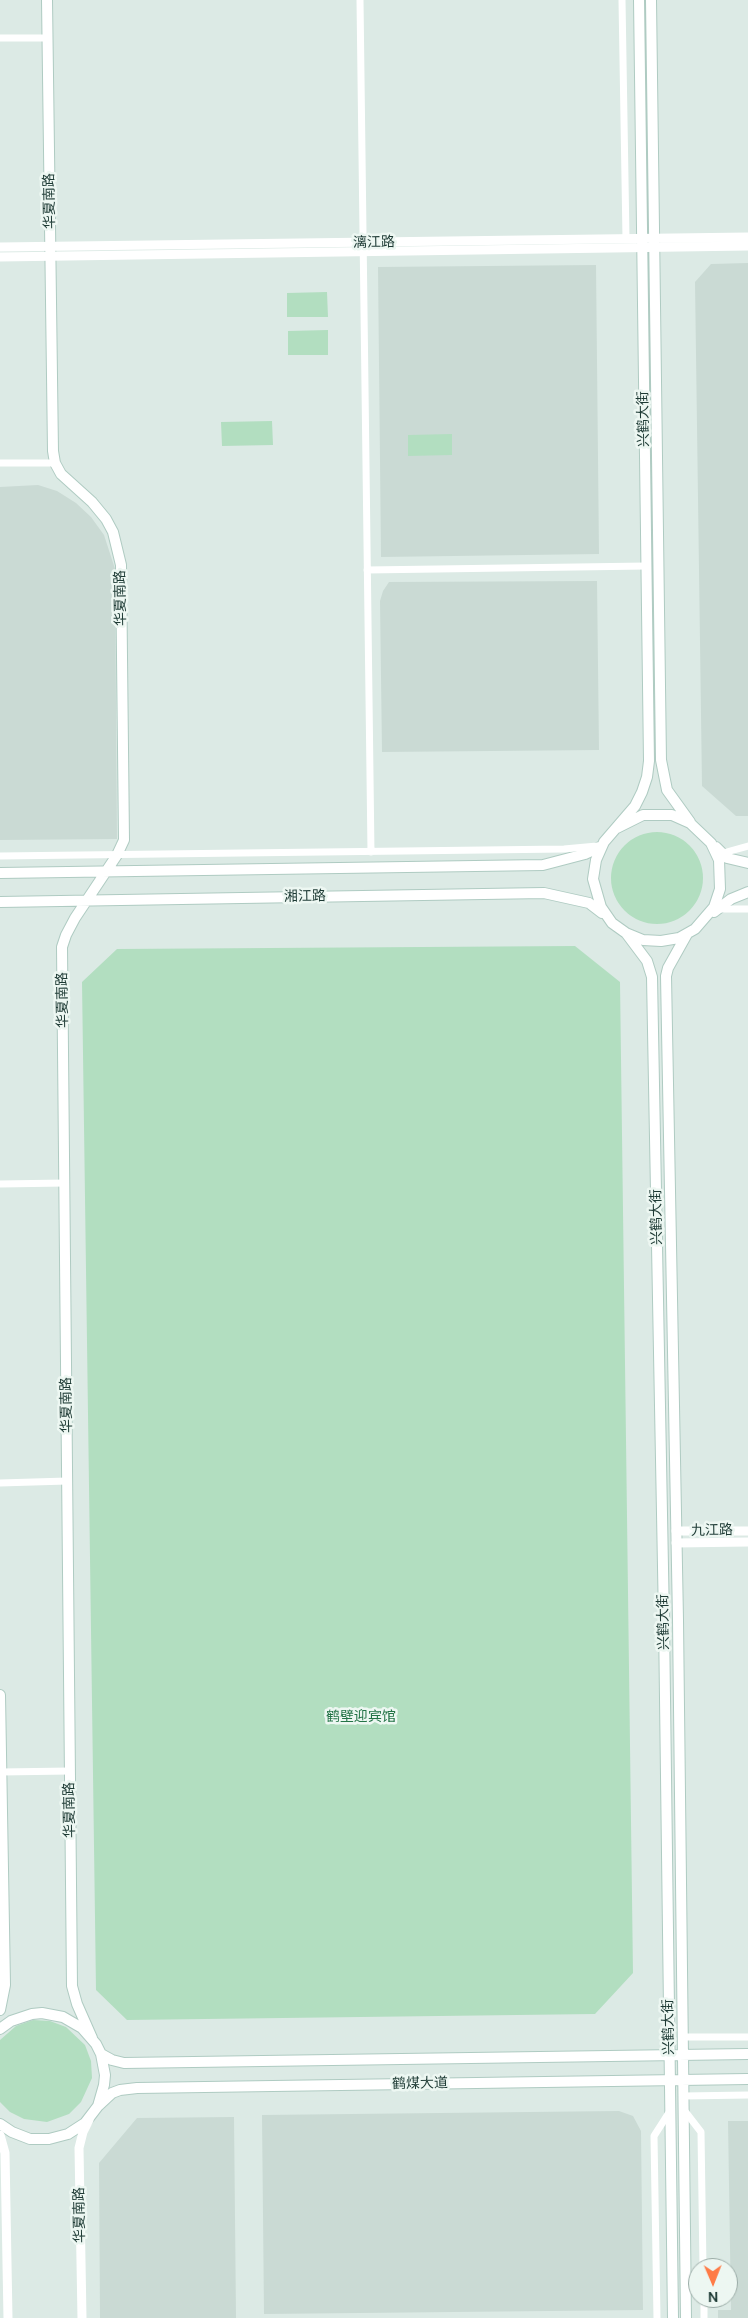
<!DOCTYPE html>
<html>
<head>
<meta charset="utf-8">
<style>
	body { margin:0 }
	#map { position:relative; width:748px; height:2318px; overflow:hidden; background:#dceae5; font-family:"DM Sans",sans-serif }
	canvas { display:block }
	.north { position:absolute; left:688px; top:2258px; width:50px; height:50px; box-sizing:border-box; background:#edf7f2; border:1px solid #9aaba6; border-radius:50%; rotate:179deg; font-size:14px; font-weight:700; line-height:20px; text-align:center; color:#1d3a34 }
	.north::after { content:''; display:block; margin:auto; width:18px; height:22px; background:#fe7b46; clip-path:polygon(50% 0,100% 100%,50% 72%,0 100%) }
</style>
</head>
<body>
<div id="map">
<canvas width="748" height="2318"></canvas>
<div class="north">N</div>
</div>
<script>
const c = document.querySelector('canvas').getContext('2d');
c.lineJoin = 'round';
function fillPath(path, color) {
  c.fillStyle = color;
  c.fill(path, 'evenodd');
}
function toPath(rows) {
  const path = new Path2D();
  for (const r of rows) {
    if (r.length === 3) {
      path.moveTo(r[0] + r[2], r[1]);
      path.arc(r[0], r[1], r[2], 0, 2 * Math.PI);
      continue;
    }
    path.moveTo(r[0], r[1]);
    for (let i = 2; i < r.length; i += 2) path.lineTo(r[i], r[i + 1]);
  }
  return path;
}
function stroke(path, color, width, dash) {
  c.strokeStyle = color;
  c.lineWidth = width;
  c.lineCap = dash ? 'butt' : 'round';
  c.setLineDash(dash || []);
  c.stroke(path);
}
function label(font, color, halo, rows, align = 'center') {
  c.font = font + ' "DM Sans","Noto Sans SC",sans-serif';
  c.lineWidth = 5;
  c.setLineDash([]);
  c.textBaseline = 'middle';
  c.strokeStyle = halo;
  c.fillStyle = color;
  for (const [text, x, y, turn = 0] of rows) {
    c.save();
    c.translate(x, y);
    c.rotate((+turn || 0) * Math.PI / 180);
    c.textAlign = isNaN(turn) ? turn : align;
    if (halo) c.strokeText(text, 0, 0);
    c.fillText(text, 0, 0);
    c.restore();
  }
}
const built = toPath([
	[748,263,748,816,736,816,702,786,695,282,711,264],
	[596,265,599,554,381,557,378,267],
	[38,485,57,491,76,503,91,517,104,535,115,569,117,839,0,840,0,487],
	[597,581,599,750,382,752,380,601,383,591,389,582],
	[619,2111,633,2116,641,2131,643,2310,264,2314,262,2115],
	[234,2117,236,2318,100,2318,99,2163,137,2118],
	[728,2121,748,2121,748,2318,718,2318,718,2310,731,2310]
]);
const green = toPath([
	[327,292,328,317,287,317,287,293],
	[328,330,328,355,288,355,288,331],
	[272,421,273,445,222,446,221,422],
	[452,434,452,455,408,456,408,435],
	[657,878,46],
	[575,946,620,982,633,1973,595,2014,127,2020,96,1990,82,982,117,949],
	[33,2020,50,2021,66,2027,85,2045,91,2061,92,2078,81,2102,69,2114,47,2122,24,2119,10,2112,0,2102,0,2040,16,2026]
]);
const minor = toPath([
	[360,0,371,852],
	[622,0,626,239],
	[0,38,47,38],
	[0,463,55,463],
	[367,570,646,566],
	[723,853,748,846],
	[0,856,564,849,597,846],
	[718,909,748,909],
	[0,1184,65,1183],
	[0,1483,67,1481],
	[1,1772,70,1771],
	[683,2037,748,2037],
	[684,2096,748,2095],
	[684,2110,701,2132,703,2268],
	[704,2298,704,2318],
	[657,2318,654,2136,670,2111]
]);
const tertiary = toPath([
	[0,247,748,237],
	[0,257,748,246],
	[676,1531,748,1531],
	[676,1543,748,1542],
	[0,2135,5,2153,8,2318],
	[82,2318,79,2148,83,2132,89,2120]
]);
const secondary = toPath([
	[47,0,53,451,55,463,61,474,92,502,106,519,113,532,121,565,124,840,117,855,75,918,66,935,62,947,72,1986,77,2004,92,2038],
	[651,0,661,760,667,790,690,822],
	[617,828,643,815,672,815,690,823,711,843,719,860,720,889,714,907,695,929,679,938,661,941,643,940,626,933,612,923,601,907,593,879,596,860,604,842,635,806,642,792,647,777,649,761,639,0],
	[716,847,727,858,748,863],
	[0,873,543,865,585,854,602,846],
	[0,902,544,893,589,903,602,913],
	[714,912,731,899,748,892],
	[626,933,647,961,652,977,664,1621,673,2318],
	[0,1695,5,1985,0,2010],
	[0,2029,11,2021,32,2014,42,2013,63,2017,82,2028,96,2044,101,2054,105,2075,104,2085,98,2106,85,2123,68,2134,49,2139,30,2139,12,2132,0,2124],
	[101,2054,112,2060,124,2063,748,2054],
	[98,2106,112,2093,120,2090,137,2088,748,2079],
	[686,2318,678,1620,666,976,668,968,687,934]
]);
const streetNames = [
	["华夏南路",50,201,-91],
	["漓江路",374,243,-1],
	["兴鹤大街",644,419,-91],
	["华夏南路",121,598,-91],
	["湘江路",305,897,-1],
	["华夏南路",63,1000,-91],
	["兴鹤大街",657,1217,-91],
	["华夏南路",67,1405,-91],
	["九江路",712,1531,-1],
	["兴鹤大街",664,1622,-91],
	["华夏南路",70,1810,-91],
	["兴鹤大街",669,2027,-91],
	["鹤煤大道",420,2084,-1],
	["华夏南路",80,2215,-91]
];
const parkNames = [
	["鹤壁迎宾馆",361,1717]
];
fillPath(built, '#cadad4');
fillPath(green, '#b2dec0');
stroke(secondary, '#afcbc2', 12);
stroke(minor, '#fff', 7);
stroke(tertiary, '#fff', 9);
stroke(secondary, '#fff', 10);
label('14px', '#1d3a34', '#edf7f2', streetNames);
label('14px', '#247447', '#edf7f2', parkNames);
</script>
</body>
</html>
